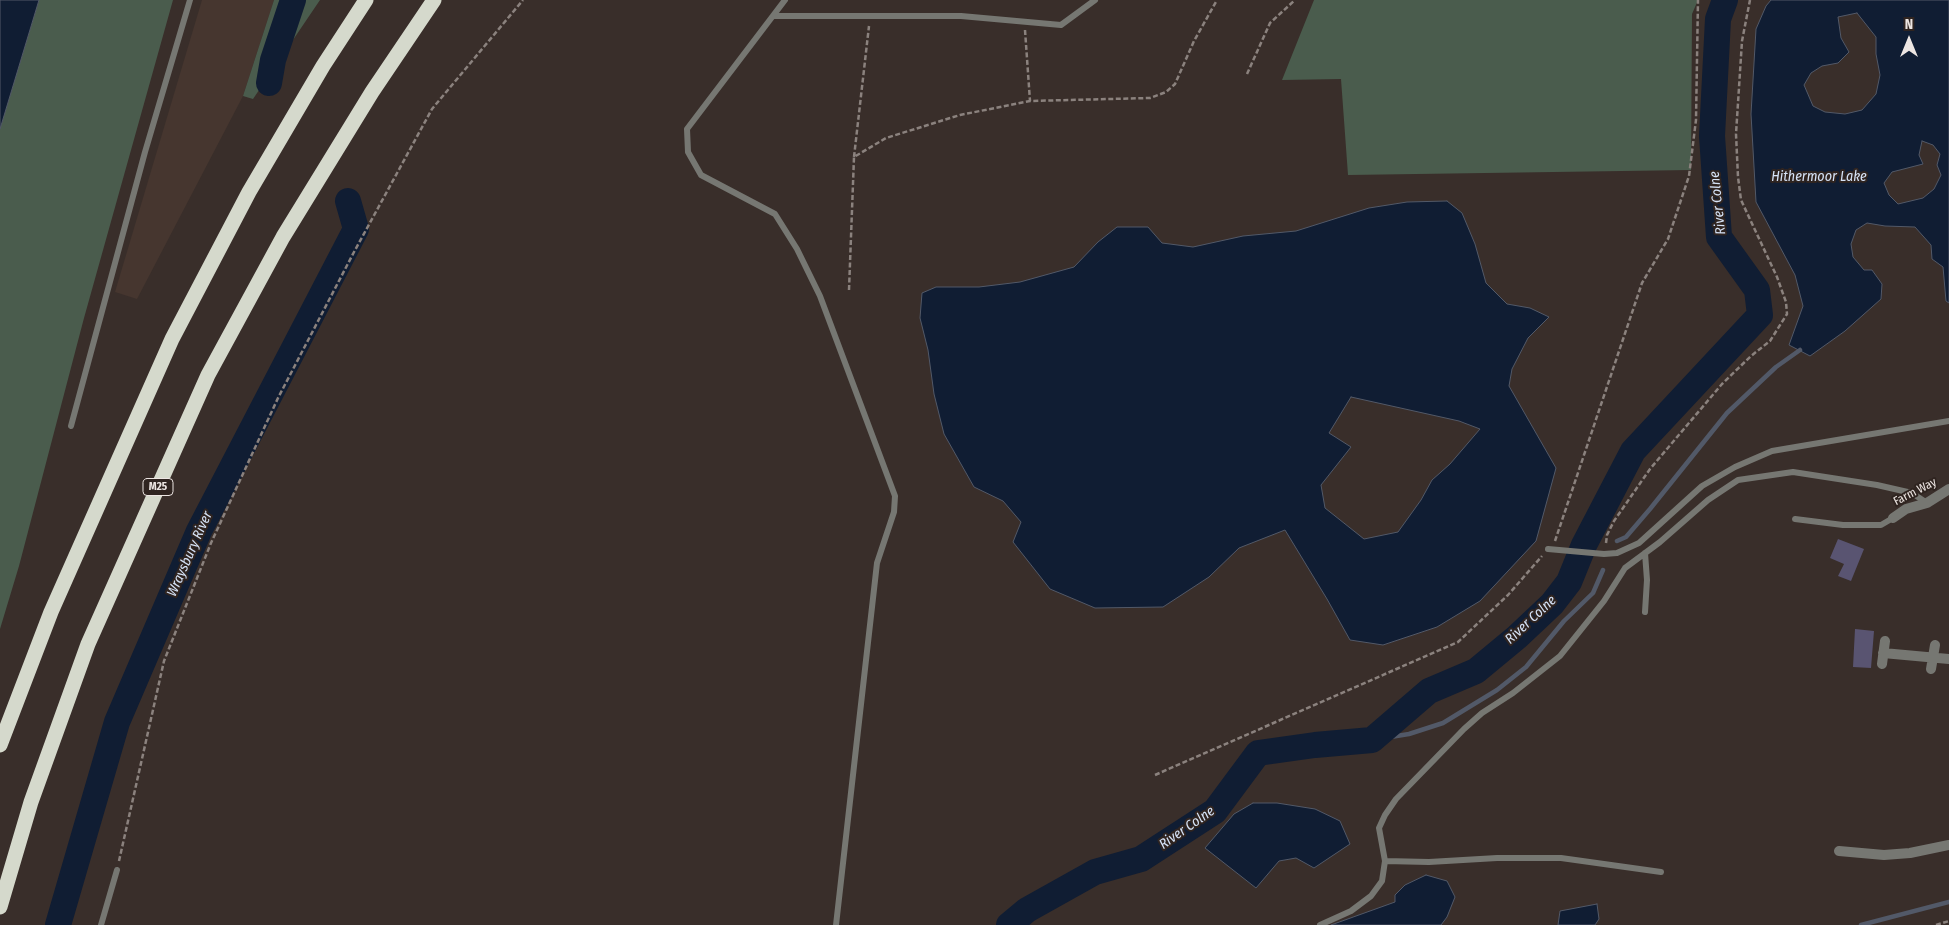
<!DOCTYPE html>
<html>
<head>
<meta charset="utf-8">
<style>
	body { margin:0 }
	#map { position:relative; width:1949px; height:925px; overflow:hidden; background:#392e2a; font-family:"Fira Sans Condensed",sans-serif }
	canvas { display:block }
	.north { position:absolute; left:1884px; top:15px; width:50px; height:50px; -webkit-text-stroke:4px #2f2420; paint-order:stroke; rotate:0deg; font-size:14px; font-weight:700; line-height:20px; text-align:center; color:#ede6e3 }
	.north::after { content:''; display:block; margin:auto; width:18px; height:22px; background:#ede6e3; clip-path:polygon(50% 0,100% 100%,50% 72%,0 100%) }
</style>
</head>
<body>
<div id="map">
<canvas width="1949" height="925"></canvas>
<div class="north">N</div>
</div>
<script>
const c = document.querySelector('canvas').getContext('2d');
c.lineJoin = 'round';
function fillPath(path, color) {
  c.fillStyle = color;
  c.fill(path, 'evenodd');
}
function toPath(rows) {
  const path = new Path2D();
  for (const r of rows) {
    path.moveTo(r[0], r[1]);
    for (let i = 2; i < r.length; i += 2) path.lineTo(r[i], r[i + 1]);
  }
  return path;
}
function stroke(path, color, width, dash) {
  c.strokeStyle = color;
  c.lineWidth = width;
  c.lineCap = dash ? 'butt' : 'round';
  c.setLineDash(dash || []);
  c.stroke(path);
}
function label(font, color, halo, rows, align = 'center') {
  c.font = font + ' "Fira Sans Condensed",sans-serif';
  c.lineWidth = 4;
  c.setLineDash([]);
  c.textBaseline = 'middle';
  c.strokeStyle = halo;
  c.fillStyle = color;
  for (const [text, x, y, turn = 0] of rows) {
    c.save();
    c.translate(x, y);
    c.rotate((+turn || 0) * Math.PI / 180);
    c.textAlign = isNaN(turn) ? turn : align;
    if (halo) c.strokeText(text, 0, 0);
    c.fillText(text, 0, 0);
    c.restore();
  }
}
const built = toPath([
	[202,0,274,0,243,96,137,299,115,292]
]);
const green = toPath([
	[39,0,173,0,84,318,19,566,0,629,0,128],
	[274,0,320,0,253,99,243,96],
	[1314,0,1698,0,1692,14,1691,170,1348,175,1341,79,1282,80]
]);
const water = toPath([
	[0,0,39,0,0,129,0,0],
	[1771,0,1949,0,1949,303,1946,301,1943,267,1932,259,1931,245,1915,227,1885,226,1867,223,1856,230,1851,244,1853,257,1864,270,1872,270,1882,284,1881,299,1845,331,1810,356,1789,345,1803,306,1795,275,1756,202,1751,114,1756,29,1766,6,1771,0],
	[1857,13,1876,37,1876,54,1880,75,1876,94,1862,110,1845,114,1825,112,1813,106,1804,85,1811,73,1822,66,1838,63,1849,52,1841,38,1838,17,1857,13],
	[1922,141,1933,145,1940,154,1937,165,1941,175,1934,189,1923,198,1898,204,1889,195,1884,183,1892,172,1923,164,1919,155,1922,141],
	[1447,201,1462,213,1475,244,1486,283,1507,304,1530,308,1549,317,1528,338,1512,369,1509,386,1556,468,1536,541,1480,601,1437,627,1383,645,1350,640,1327,599,1285,530,1239,548,1209,577,1163,607,1095,608,1050,589,1013,542,1021,522,1003,501,974,487,944,434,934,394,928,350,920,318,922,293,936,287,979,287,1020,282,1074,267,1098,242,1117,227,1148,227,1162,243,1193,247,1243,236,1296,231,1369,208,1407,202,1447,201],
	[1351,397,1459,421,1480,429,1450,464,1432,480,1421,500,1398,532,1364,539,1325,508,1321,485,1351,447,1329,433,1351,397],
	[1253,803,1277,803,1315,809,1340,821,1350,844,1314,868,1296,858,1279,861,1256,888,1205,848,1234,814,1253,803],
	[1426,875,1447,881,1455,897,1447,917,1441,925,1331,925,1395,902,1395,895,1405,885,1426,875],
	[1597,904,1599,919,1595,925,1558,925,1560,911,1597,904]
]);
const stream = toPath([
	[1617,541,1626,537,1650,509,1727,413,1776,367,1800,350],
	[1372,740,1409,734,1443,723,1497,690,1526,667,1564,621,1593,593,1603,570],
	[1861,925,1949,902]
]);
const river = toPath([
	[269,83,273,60,293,0],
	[58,925,117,722,199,531,356,229,348,201],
	[1009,925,1027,910,1095,872,1141,859,1215,811,1258,753,1315,745,1372,740,1429,691,1476,671,1517,637,1552,604,1569,582,1584,545,1633,451,1760,315,1757,290,1719,237,1712,136,1718,19,1725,0]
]);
const building = toPath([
	[1838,539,1864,549,1851,581,1838,576,1844,564,1830,558],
	[1855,629,1874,631,1871,668,1853,667]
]);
const path = toPath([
	[1025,30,1030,101],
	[1247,74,1270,23,1295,0],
	[854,157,869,26],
	[849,290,854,157,886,138,960,115,1030,101,1150,98,1166,92,1175,84,1194,41,1217,0],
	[1555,541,1642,283,1668,239,1689,176,1696,120,1698,0],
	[1606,543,1607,535,1614,521,1650,469,1722,384,1751,356,1770,341,1787,314,1786,302,1777,277,1741,200,1738,177,1736,134,1742,41,1750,0],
	[1155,775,1458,642,1508,595,1542,556],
	[119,861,164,661,211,543,278,398,354,252,432,109,523,0],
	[1936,925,1949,921]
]);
const service = toPath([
	[785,0,687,129,688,152,701,175,775,214,797,249,820,296,895,496,894,512,877,563,836,925],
	[773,16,961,16,1061,25,1095,0],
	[71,426,145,152,190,0],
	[1795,519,1843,525,1881,525,1893,518],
	[1548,549,1604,554,1617,553,1639,543,1702,486,1735,467,1772,451,1949,421],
	[1645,612,1647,580,1645,553],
	[1385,861,1429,862,1497,858,1561,858,1661,872],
	[101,925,117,870],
	[1320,925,1351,911,1371,896,1382,881,1385,861,1379,828,1385,815,1396,799,1464,729,1482,713,1513,693,1560,656,1604,601,1625,568,1660,542,1708,500,1738,480,1793,472,1877,485,1912,493,1927,503]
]);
const minor = toPath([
	[1893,518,1906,509,1927,503,1949,489],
	[1883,653,1949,659],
	[1882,664,1885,641],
	[1931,669,1935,645],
	[1839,851,1884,855,1910,853,1949,845]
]);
const motorway = toPath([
	[0,745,51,612,172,339,249,192,323,66,366,0],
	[0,907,31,802,88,644,208,375,283,237,372,92,434,0]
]);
const shields = [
	[158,487,30]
];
const shieldNames = [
	["M25",158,487]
];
const streetNames = [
	["Farm Way",1915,492,-27]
];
const waterNames = [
	["Hithermoor Lake",1819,177],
	["River Colne",1718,203,-96],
	["Wraysbury River",190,554,-66],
	["River Colne",1531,620,-43],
	["River Colne",1187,828,-35]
];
fillPath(built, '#46362f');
fillPath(green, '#4a5c4d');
fillPath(water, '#101d33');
stroke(water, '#525968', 1);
stroke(stream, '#525968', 4.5);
stroke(river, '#101d33', 26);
fillPath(building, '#595471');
stroke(path, '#8b827e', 2.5, [5, 2.5]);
stroke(service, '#767772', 6);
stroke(minor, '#767772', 10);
stroke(motorway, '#d5d9cc', 15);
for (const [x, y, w] of shields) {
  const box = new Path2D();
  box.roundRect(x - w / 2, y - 8.5, w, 17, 4);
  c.fillStyle = '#2f2420';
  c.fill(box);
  stroke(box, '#ede6e3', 1);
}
label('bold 11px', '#ede6e3', null, shieldNames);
label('12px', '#ede6e3', '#2f2420', streetNames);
label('italic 14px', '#d6e3f7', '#2f2420', waterNames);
</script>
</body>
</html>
